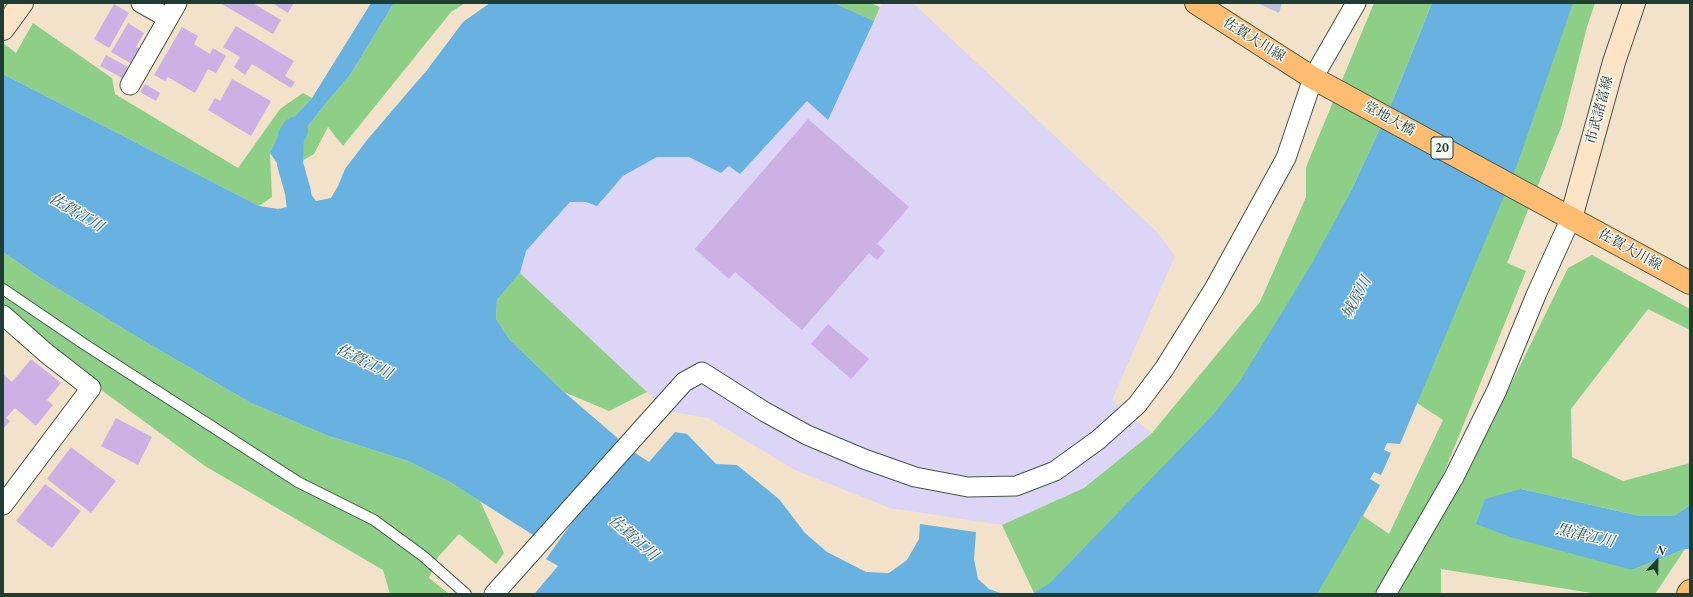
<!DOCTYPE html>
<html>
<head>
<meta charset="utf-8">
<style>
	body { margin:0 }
	#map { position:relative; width:1693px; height:597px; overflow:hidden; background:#f2e2c9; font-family:"EB Garamond",serif }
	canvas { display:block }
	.frame { position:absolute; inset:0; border:4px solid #1f3d34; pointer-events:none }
	.north { position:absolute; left:1637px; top:541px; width:40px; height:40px; -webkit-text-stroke:3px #f6f6f2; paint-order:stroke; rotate:22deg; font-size:11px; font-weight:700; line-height:16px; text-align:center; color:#1f3d34 }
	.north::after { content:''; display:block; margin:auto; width:14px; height:18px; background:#1f3d34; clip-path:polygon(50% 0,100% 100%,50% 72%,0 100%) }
</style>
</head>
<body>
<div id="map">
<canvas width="1693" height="597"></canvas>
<div class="frame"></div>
<div class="north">N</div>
</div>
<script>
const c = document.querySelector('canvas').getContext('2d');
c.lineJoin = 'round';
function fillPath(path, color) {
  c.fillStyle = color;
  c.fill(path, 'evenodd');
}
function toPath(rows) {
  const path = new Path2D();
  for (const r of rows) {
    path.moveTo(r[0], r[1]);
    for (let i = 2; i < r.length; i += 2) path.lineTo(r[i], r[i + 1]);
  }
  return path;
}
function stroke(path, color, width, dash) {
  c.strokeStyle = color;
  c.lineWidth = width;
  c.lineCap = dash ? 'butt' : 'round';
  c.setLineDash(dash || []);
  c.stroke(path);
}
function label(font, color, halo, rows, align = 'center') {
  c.font = font + ' "EB Garamond","Noto Serif JP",serif';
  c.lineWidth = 3;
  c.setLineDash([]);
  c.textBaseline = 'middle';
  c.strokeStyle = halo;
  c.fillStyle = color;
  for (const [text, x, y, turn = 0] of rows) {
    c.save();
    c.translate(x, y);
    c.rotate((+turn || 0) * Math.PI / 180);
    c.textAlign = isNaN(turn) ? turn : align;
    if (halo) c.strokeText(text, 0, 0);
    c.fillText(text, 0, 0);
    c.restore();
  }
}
const built = toPath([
	[882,3,913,3,1156,231,1175,256,1112,400,1152,433,1084,488,1002,525,890,508,795,470,708,418,667,411,520,273,526,251,570,202,586,202,597,206,623,176,657,157,689,157,721,173,729,166,740,174,807,100,828,120]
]);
const industrial = toPath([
	[1257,3,1282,3,1279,13]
]);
const green = toPath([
	[394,3,465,3,451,12,343,146,328,127,314,154,300,162,302,134,326,103,350,75],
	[834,3,870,3,880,7,874,21],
	[1374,3,1432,3,1393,100,1351,191,1150,594,1028,594,1034,593,1002,525,1084,488,1152,433,1260,302,1306,197,1306,167],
	[1551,3,1595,3,1587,27,1562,125,1507,263,1526,271,1443,475,1462,484,1568,268,1592,255,1690,309,1690,330,1648,309,1571,409,1572,457,1623,481,1690,463,1690,505,1674,516,1640,516,1521,489,1632,570,1685,549,1655,594,1598,594,1441,569,1441,594,1269,594,1380,485,1363,516,1389,534,1443,420,1417,403,1399,410],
	[33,23,112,78,115,94,238,168,280,109,303,93,312,98,279,133,270,153,272,197,259,206,5,75,3,74,3,43,16,53],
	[3,252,42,279,142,340,251,403,326,435,408,461,450,482,480,501,504,553,496,564,459,534,438,557,429,578,449,594,390,594,383,570,205,466,100,389,3,307],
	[520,273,647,392,609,411,564,392,510,340,496,319,497,300]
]);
const water = toPath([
	[371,3,394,3,350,75,326,103,302,134,300,162,279,166,270,153,279,133,312,98],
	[490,3,834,3,874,21,828,120,807,101,740,174,729,166,721,173,689,157,657,157,623,176,597,206,586,202,570,202,526,251,520,273,497,300,496,319,510,340,564,392,621,441,533,535,450,482,408,461,326,435,251,403,142,340,42,279,3,252,3,74,259,206,278,209,288,207,288,195,308,190,316,201,331,198,338,186,345,169,367,140,427,70,463,22],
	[1432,3,1573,3,1517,165,1400,444,1387,443,1384,450,1391,453,1381,475,1374,472,1370,479,1380,485,1317,594,1028,594,1034,593,1050,583,1212,416,1240,381,1311,265,1351,191,1393,100],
	[675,432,687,434,716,464,737,465,779,499,805,533,827,552,866,572,889,573,907,560,919,539,920,524,976,532,974,559,978,579,989,589,1003,594,536,594,535,593,558,566,546,559,588,500,632,451,649,462],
	[1521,489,1640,516,1674,516,1690,505,1690,549,1685,549,1632,570,1510,537,1476,524,1485,499]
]);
const canal = toPath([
	[295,130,291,136,290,164,298,192,302,228]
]);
const building = toPath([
	[220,3,253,3,281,20,273,34],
	[272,3,294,3,288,13],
	[114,4,129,13,109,48,94,39],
	[128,23,144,33,136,47,141,49,132,64,111,52],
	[236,26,294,61,285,76,295,82,291,88,252,64,245,75,234,67,240,57,223,47],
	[182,27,198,36,194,44,210,54,213,48,226,56,216,73,208,69,195,93,168,77,165,81,154,75],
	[106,55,130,68,124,79,100,66],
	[232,79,271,101,251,136,208,110,215,98,220,101],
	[145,84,160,93,156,101,140,92],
	[808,119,909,207,877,244,885,251,877,260,869,253,802,330,735,272,729,279,695,249],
	[828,324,869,359,851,379,811,344],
	[31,359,61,383,47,400,53,405,36,426,15,408,6,418,10,421,3,429,3,374,12,382],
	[116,418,152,437,138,465,101,446],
	[71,447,116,481,91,513,47,479],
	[45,484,81,511,52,548,16,521]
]);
const service = toPath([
	[3,289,84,344,298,482,374,520,423,556,466,594]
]);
const minor = toPath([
	[141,3,168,18],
	[130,85,177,3],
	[3,315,46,353,91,388,3,505],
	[494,594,684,382,702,372,765,412,807,435,864,459,915,477,968,487,1016,486,1055,471,1098,440,1137,405,1164,369,1214,289,1286,158,1313,78,1356,3],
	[1386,594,1454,477,1497,390,1536,295,1571,218]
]);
const secondary = toPath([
	[3,29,22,3],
	[1571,218,1614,62,1634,3]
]);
const primary = toPath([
	[1196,3,1313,78,1690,283],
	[1688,594,1690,591]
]);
const shields = [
	[1442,148,22]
];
const shieldNames = [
	["20",1442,148]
];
const streetNames = [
	["佐賀大川線",1254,40,32],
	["市武諸富線",1600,110,-75],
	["堂地大橋",1389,119,29],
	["佐賀大川線",1630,250,29]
];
const waterNames = [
	["佐賀江川",76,213,31],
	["城原川",1357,298,-62],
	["佐賀江川",364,362,26],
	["黒津江川",1585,536,13],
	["佐賀江川",633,538,41]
];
fillPath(built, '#dcd5f6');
fillPath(industrial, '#c2c1dc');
fillPath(green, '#8dcf86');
fillPath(water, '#68b2e1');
stroke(canal, '#68b2e1', 26);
fillPath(building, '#ccb1e5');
stroke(service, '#3f564a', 12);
stroke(minor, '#3f564a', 21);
stroke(secondary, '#3f564a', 24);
stroke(primary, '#3f564a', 24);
stroke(service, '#fff', 10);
stroke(minor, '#fff', 19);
stroke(secondary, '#fee4c6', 22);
stroke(primary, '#fdbc70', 22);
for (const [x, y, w] of shields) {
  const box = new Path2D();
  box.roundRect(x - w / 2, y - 11, w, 22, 3);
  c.fillStyle = '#f6f6f2';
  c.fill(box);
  stroke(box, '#1f3d34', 1);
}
label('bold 13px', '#1f3d34', null, shieldNames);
label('14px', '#1f3d34', '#f6f6f2', streetNames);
label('italic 15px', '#315a5f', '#f6f6f2', waterNames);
</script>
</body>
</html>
